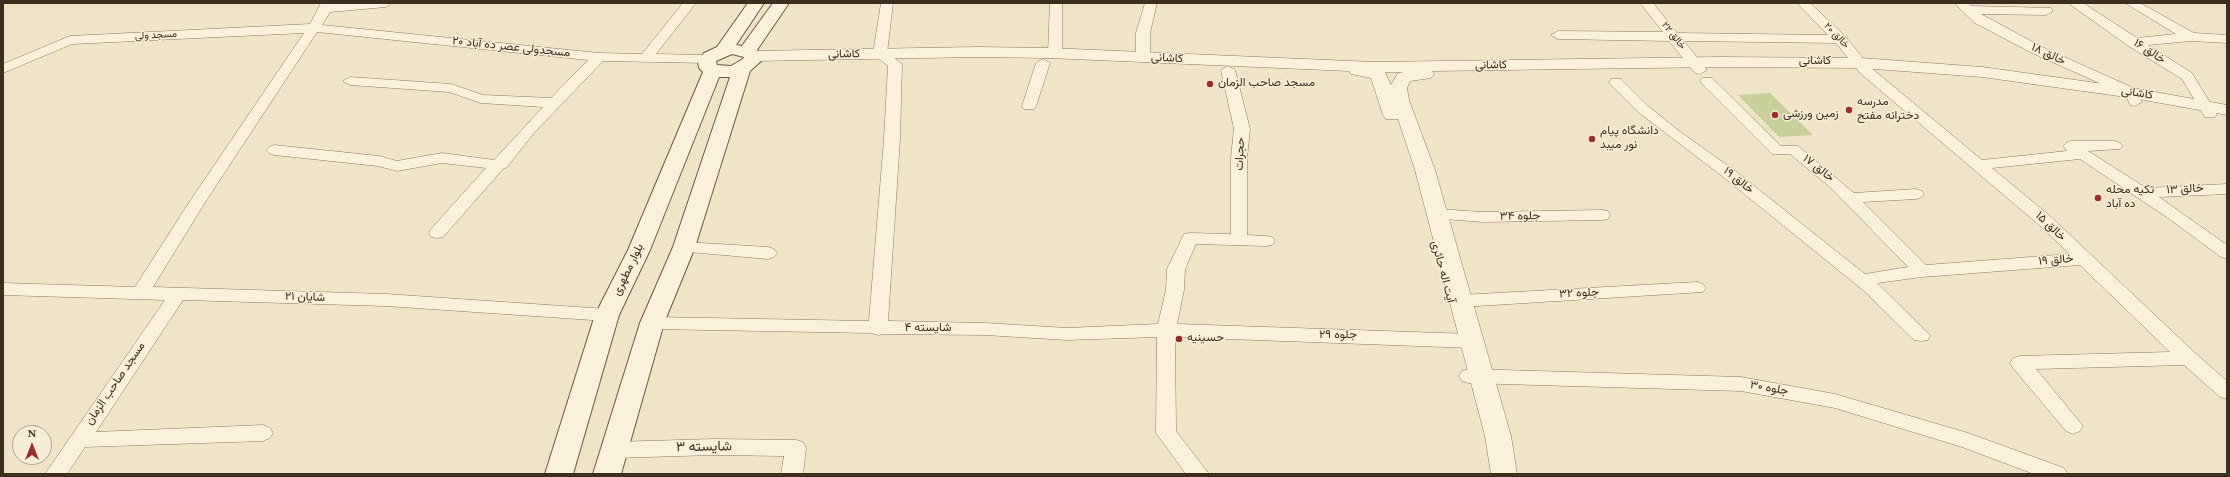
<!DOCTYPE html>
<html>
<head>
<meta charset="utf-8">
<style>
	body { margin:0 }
	#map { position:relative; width:2230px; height:477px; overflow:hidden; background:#f0e4c8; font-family:Spectral,serif }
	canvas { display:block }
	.frame { position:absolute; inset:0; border:4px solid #3d2e20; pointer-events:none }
	.north { position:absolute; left:12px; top:425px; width:40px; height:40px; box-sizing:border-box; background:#f7eed8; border:1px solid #ada18e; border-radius:50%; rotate:0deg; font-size:11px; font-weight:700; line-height:16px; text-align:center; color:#3d2e20 }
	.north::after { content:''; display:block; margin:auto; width:14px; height:18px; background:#9e2a2b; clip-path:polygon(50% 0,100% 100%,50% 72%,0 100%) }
</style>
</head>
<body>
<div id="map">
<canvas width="2230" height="477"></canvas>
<div class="frame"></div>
<div class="north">N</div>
</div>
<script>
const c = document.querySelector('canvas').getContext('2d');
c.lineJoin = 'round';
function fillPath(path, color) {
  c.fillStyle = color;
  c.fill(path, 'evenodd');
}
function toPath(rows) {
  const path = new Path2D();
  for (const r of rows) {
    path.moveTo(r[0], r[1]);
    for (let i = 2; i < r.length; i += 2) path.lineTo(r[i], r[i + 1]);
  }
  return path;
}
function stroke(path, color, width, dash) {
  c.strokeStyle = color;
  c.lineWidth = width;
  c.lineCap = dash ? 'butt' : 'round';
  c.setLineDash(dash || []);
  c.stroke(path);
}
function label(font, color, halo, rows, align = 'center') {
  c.font = font + ' Spectral,Vazirmatn,serif';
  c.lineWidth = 3;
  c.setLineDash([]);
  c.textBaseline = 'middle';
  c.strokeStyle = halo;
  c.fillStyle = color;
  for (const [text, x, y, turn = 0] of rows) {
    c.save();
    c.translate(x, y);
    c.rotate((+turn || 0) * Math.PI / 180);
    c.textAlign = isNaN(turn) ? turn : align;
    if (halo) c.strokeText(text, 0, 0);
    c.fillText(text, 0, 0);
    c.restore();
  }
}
const green = toPath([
	[1770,93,1813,135,1779,137,1738,95]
]);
const minor = toPath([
	[321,3,392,3,386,7,330,12,322,25,599,53,642,54,683,3,696,3,656,54,708,55,715,59,708,63,603,61,534,133,506,168,503,169,443,237,437,238,431,237,429,233,431,229,486,168,442,163,397,171,378,166,274,155,269,153,266,150,269,147,274,145,379,156,397,161,442,153,494,160,543,107,481,103,449,92,350,85,343,81,350,77,451,84,483,95,551,98,588,60,317,32,204,204,153,287,386,294,607,309,613,311,616,315,613,319,607,321,386,306,183,300,96,432,263,425,270,428,273,433,270,438,263,441,85,447,67,474,45,474,165,300,3,295,3,283,135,287,188,204,304,33,72,44,3,73,3,64,70,36,310,24,321,3],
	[881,3,893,3,887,53,902,64,900,139,888,321,985,323,1067,328,1158,324,1166,290,1167,269,1184,234,1190,233,1231,234,1231,158,1234,129,1221,70,1228,66,1235,70,1250,129,1247,158,1247,235,1266,236,1272,237,1275,241,1272,245,1266,246,1196,244,1185,269,1184,290,1177,324,1472,334,1479,336,1481,341,1479,346,1472,348,1175,337,1176,431,1209,474,1186,474,1156,433,1157,337,1067,340,985,335,884,334,878,335,871,333,652,329,645,327,643,323,645,319,652,317,869,321,884,139,888,66,873,54,881,3],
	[1050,3,1062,3,1062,53,1055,57,1048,53,1050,3],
	[1145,3,1157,3,1150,33,1150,58,1143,62,1136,58,1136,33,1145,3],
	[1640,3,1653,3,1677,33,1828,35,1797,3,1810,3,1845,36,1870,67,1982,160,2067,151,2063,146,2066,143,2071,141,2115,141,2120,143,2123,146,2120,149,2088,151,2146,188,2227,184,2227,194,2159,197,2227,245,2227,259,2221,257,2168,218,2080,159,1992,168,2050,216,2195,353,2227,381,2227,399,2220,397,2184,365,2036,369,2083,426,2080,431,2073,434,2066,431,2013,368,2010,363,2013,358,2020,356,2170,352,2080,265,1922,277,1877,283,1930,335,1928,340,1921,341,1914,340,1863,290,1722,176,1638,112,1611,85,1609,82,1611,79,1621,79,1648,106,1679,131,1734,170,1865,274,1908,267,1830,187,1790,154,1772,154,1702,84,1700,81,1702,78,1712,78,1781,146,1798,146,1854,193,1916,189,1922,191,1924,194,1922,197,1916,199,1863,202,1926,265,2070,254,2038,224,1860,73,1836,43,1684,41,1707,70,1700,74,1695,73,1669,41,1558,39,1551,35,1558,31,1663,32,1640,3],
	[1954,3,1968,3,1972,6,2051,8,2053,11,2046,15,1981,14,2042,47,2138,90,2142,102,2135,106,2130,105,2126,95,2032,53,1975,23,1954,3],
	[2068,3,2083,3,2137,38,2176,34,2125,3,2140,3,2194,33,2227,35,2227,43,2191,41,2148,45,2192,73,2217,114,2215,117,2205,117,2182,79,2127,45,2068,3],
	[1043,59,1050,63,1036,106,1034,109,1024,109,1022,106,1036,63,1043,59],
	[1437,209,1483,212,1602,210,1608,211,1610,215,1608,219,1602,220,1483,222,1431,218,1429,214,1431,210,1437,209],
	[684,242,768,247,774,249,777,253,774,257,768,259,678,251,675,247,678,243,684,242],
	[1697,282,1703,284,1706,288,1703,292,1461,307,1455,305,1452,301,1455,297,1461,295,1697,282],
	[1469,369,1741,377,1835,394,1968,433,2064,468,2068,474,2034,474,1962,447,1835,408,1741,391,1469,383,1462,381,1459,376,1462,371,1469,369],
	[714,439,796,440,803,442,806,448,803,474,781,474,784,456,714,455,613,458,606,456,603,450,606,444,613,442,714,439]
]);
const tertiary = toPath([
	[976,47,1049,48,1374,62,1719,57,1861,58,1982,67,2133,88,2227,105,2227,115,2133,98,1982,77,1861,68,1719,67,1432,71,1434,74,1431,78,1410,81,1407,88,1409,100,1435,170,1511,436,1517,474,1491,474,1485,436,1415,170,1398,119,1386,119,1383,115,1371,78,1351,74,1349,71,1049,58,976,57,753,61,747,60,744,56,747,52,753,51,976,47],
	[1385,72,1404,72,1398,73,1391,85,1385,72]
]);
const secondary = toPath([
	[748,3,764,3,736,45,742,46,773,3,789,3,757,50,762,56,761,61,750,71,695,247,664,323,621,474,593,474,640,323,673,247,730,77,719,77,650,250,619,315,573,474,545,474,595,315,628,250,703,72,699,68,698,61,704,53,717,47,748,3],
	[732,54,744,57,743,59,731,66,717,65,716,61,732,54]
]);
const markers = [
	[1210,84,4,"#9e2a2b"],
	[1849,110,4,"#9e2a2b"],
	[1775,115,4,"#9e2a2b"],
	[1592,139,4,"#9e2a2b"],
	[2098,198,4,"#9e2a2b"],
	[1179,339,4,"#9e2a2b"]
];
const farStreetnames = [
	["مسجد ولی",156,36,-3],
	["خالق ۲۲",1673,36,51],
	["خالق ۲۰",1836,36,46]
];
const streetNames = [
	["مسجدولی عصر ده آباد ۲۰",511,48,6],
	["خالق ۱۶",2149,52,33],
	["کاشانی",844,55,-1],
	["خالق ۱۸",2048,55,25],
	["کاشانی",1167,59,3],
	["کاشانی",1815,62],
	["کاشانی",1491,66,-1],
	["کاشانی",2137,94,9],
	["حجرات",1241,154,-87],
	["خالق ۱۷",1818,169,38],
	["خالق ۱۹",1738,181,38],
	["خالق ۱۳",2185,190,-3],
	["جلوه ۳۴",1520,217,-1],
	["خالق ۱۵",2050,227,43],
	["خالق ۱۹",2056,261,-5],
	["بلوار مطهری",629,270,-64],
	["آیت اله حائری",1442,272,75],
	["جلوه ۳۲",1579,294,-3],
	["شایان ۲۱",305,298,2],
	["شایسته ۴",928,329],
	["جلوه ۲۹",1338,336],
	["مسجد صاحب الزمان",116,384,-56],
	["جلوه ۳۰",1769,389,10]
];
const poiNames = [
	["مسجد صاحب الزمان",1218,84],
	["مدرسه",1857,103],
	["دخترانه مفتح",1857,117],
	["زمین ورزشی",1783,115],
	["دانشگاه پیام",1600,132],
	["نور میبد",1600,146],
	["تکیه محله",2106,191],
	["ده آباد",2106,205],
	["حسینیه",1187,339]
];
const nearStreetnames = [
	["شایسته ۳",704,448,-1]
];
fillPath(green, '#c9cf9b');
stroke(minor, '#8d765c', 1);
stroke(tertiary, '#8d765c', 1);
stroke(secondary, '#6f573f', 2);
fillPath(minor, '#faf1dc');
fillPath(tertiary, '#faf1dc');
fillPath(secondary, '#faf1dc');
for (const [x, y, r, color] of markers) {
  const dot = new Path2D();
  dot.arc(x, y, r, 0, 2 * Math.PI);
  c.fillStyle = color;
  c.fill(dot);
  stroke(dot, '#f7eed8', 1.5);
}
label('10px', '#3d2e20', '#f7eed8', farStreetnames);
label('12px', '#3d2e20', '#f7eed8', streetNames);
label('12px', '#3d2e20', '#f7eed8', poiNames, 'left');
label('14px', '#3d2e20', '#f7eed8', nearStreetnames);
</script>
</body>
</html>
